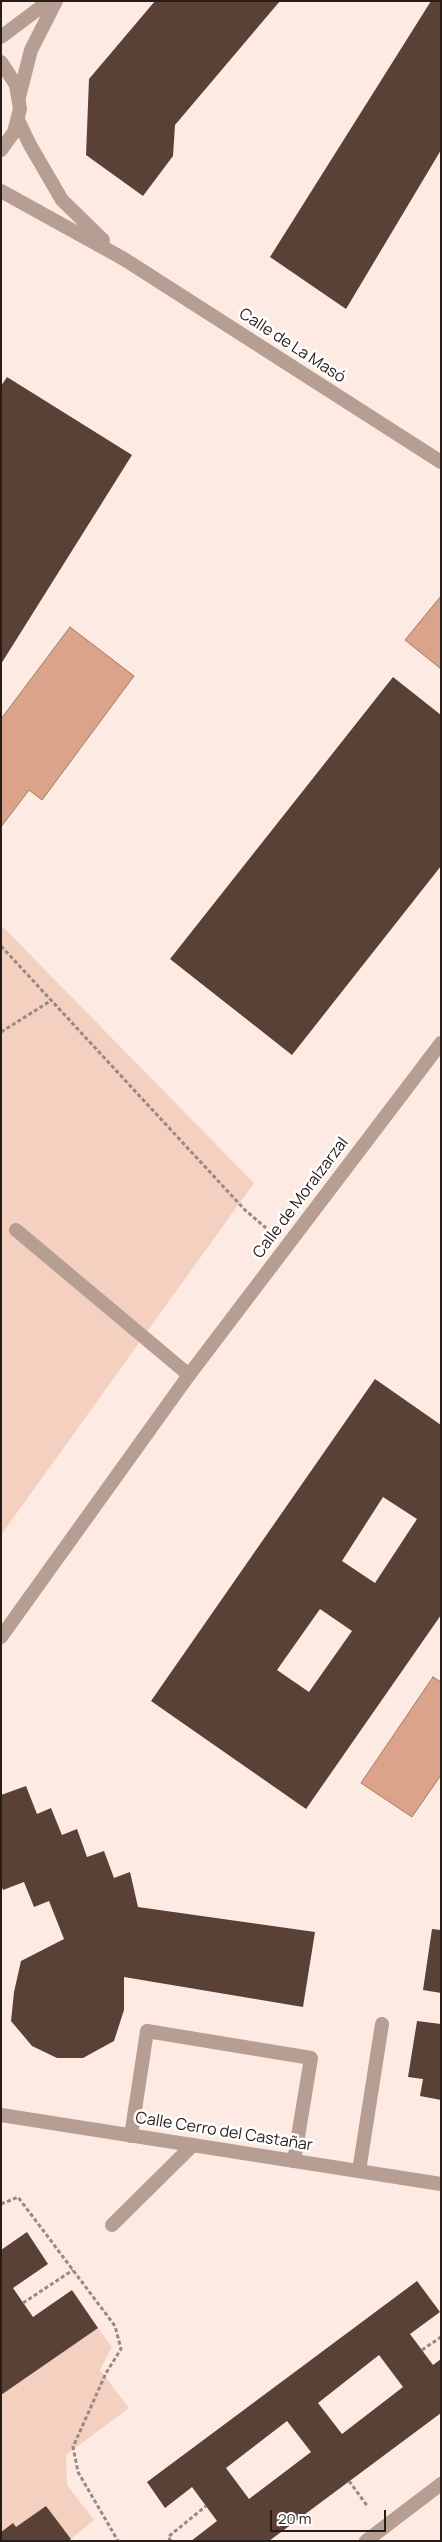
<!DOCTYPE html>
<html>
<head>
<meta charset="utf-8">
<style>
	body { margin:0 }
	#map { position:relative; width:442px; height:2542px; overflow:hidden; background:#fdebe3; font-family:Manrope,sans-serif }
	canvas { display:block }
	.frame { position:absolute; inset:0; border:2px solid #271c17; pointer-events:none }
	.scale { position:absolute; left:270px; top:2510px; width:116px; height:22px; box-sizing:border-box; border:2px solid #271c17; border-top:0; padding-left:6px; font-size:15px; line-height:18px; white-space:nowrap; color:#271c17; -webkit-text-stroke:4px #fff; paint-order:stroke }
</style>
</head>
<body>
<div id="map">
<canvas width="442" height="2542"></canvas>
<div class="frame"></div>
<div class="scale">20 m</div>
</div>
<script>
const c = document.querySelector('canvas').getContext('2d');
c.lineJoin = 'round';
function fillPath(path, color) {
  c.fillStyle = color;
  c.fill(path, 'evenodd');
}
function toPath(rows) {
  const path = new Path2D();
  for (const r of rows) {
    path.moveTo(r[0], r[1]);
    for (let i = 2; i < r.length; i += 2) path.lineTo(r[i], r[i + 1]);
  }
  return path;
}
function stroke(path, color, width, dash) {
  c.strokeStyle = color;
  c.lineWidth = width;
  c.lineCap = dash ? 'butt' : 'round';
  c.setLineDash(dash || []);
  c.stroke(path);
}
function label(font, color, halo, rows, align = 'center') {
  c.font = font + ' Manrope,sans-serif';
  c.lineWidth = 5;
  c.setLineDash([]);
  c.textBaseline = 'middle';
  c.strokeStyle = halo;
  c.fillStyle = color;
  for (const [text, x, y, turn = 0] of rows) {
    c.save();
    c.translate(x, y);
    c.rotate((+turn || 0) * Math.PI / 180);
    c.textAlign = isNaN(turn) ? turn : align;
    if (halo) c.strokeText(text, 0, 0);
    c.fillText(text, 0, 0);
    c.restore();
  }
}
const green = toPath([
	[1,925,254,1183,1,1535],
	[98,2328,112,2347,100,2370,129,2408,66,2455,67,2485,94,2520,71,2539,46,2506,16,2527,13,2523,1,2532,1,2395]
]);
const water = toPath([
	[441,596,441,669,405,640,441,596],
	[70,627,134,676,42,800,29,790,1,827,1,719,70,627],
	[433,1677,441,1682,441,1775,412,1817,361,1783,433,1677]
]);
const building = toPath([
	[155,1,280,1,175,125,173,156,143,196,86,155,89,79],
	[431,1,441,1,441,150,346,309,270,257],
	[7,377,132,455,1,664,1,386],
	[393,677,441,715,441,866,292,1055,170,959],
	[375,1379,441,1425,441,1615,306,1809,151,1701],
	[383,1497,417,1519,375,1583,342,1561],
	[320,1609,352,1631,309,1692,277,1670],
	[26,1786,37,1814,51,1808,62,1835,77,1829,87,1857,104,1851,114,1878,130,1872,138,1907,315,1932,303,2007,124,1977,124,2010,114,2041,83,2058,57,2058,32,2046,11,2021,14,1992,21,1961,64,1939,49,1901,34,1907,24,1882,3,1890,1,1885,1,1795],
	[432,1929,441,1930,441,1993,423,1990],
	[417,2021,441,2024,441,2100,420,2096,423,2079,408,2077],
	[27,2232,48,2264,13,2288,33,2317,72,2290,98,2328,1,2395,1,2250],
	[417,2281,440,2312,410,2334,433,2365,441,2359,441,2413,269,2541,191,2541,217,2521,192,2487,165,2508,147,2482],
	[379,2355,403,2387,342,2434,318,2403],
	[287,2421,311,2452,249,2499,226,2468],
	[46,2506,71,2539,68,2541,1,2541,1,2532,13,2523,16,2527]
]);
const path = toPath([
	[1,946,245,1210,266,1228],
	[1,1032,52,1000],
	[1,2204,18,2197,115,2326,121,2349,106,2373,73,2447,78,2472,118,2541],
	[23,2303,73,2270],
	[422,2350,441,2337],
	[349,2481,368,2507],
	[171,2541,168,2537,206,2506]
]);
const service = toPath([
	[16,1230,189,1375],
	[131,2136,147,2031,311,2058,294,2161],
	[359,2171,382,2024],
	[112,2225,193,2145],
	[366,2541,441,2484]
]);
const minor = toPath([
	[1,37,49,1],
	[19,97,31,50,56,1],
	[1,1637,189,1375,441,1043],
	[1,2115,441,2184]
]);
const tertiary = toPath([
	[1,62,16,85,20,109,14,132,1,150],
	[18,120,30,145,62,200,103,240],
	[1,191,124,259,441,462]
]);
const streetNames = [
	["Calle de La Masó",292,346,33],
	["Calle de Moralzarzal",301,1198,-53],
	["Calle Cerro del Castañar",224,2132,9]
];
fillPath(green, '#f4d0c0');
fillPath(water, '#daa38a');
stroke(water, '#a47a68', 1);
fillPath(building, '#594136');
stroke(path, '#988983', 3, [4, 2.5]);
stroke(service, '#b69e92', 14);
stroke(minor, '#b69e92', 14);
stroke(tertiary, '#b69e92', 14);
label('16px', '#271c17', '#fff', streetNames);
</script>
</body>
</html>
